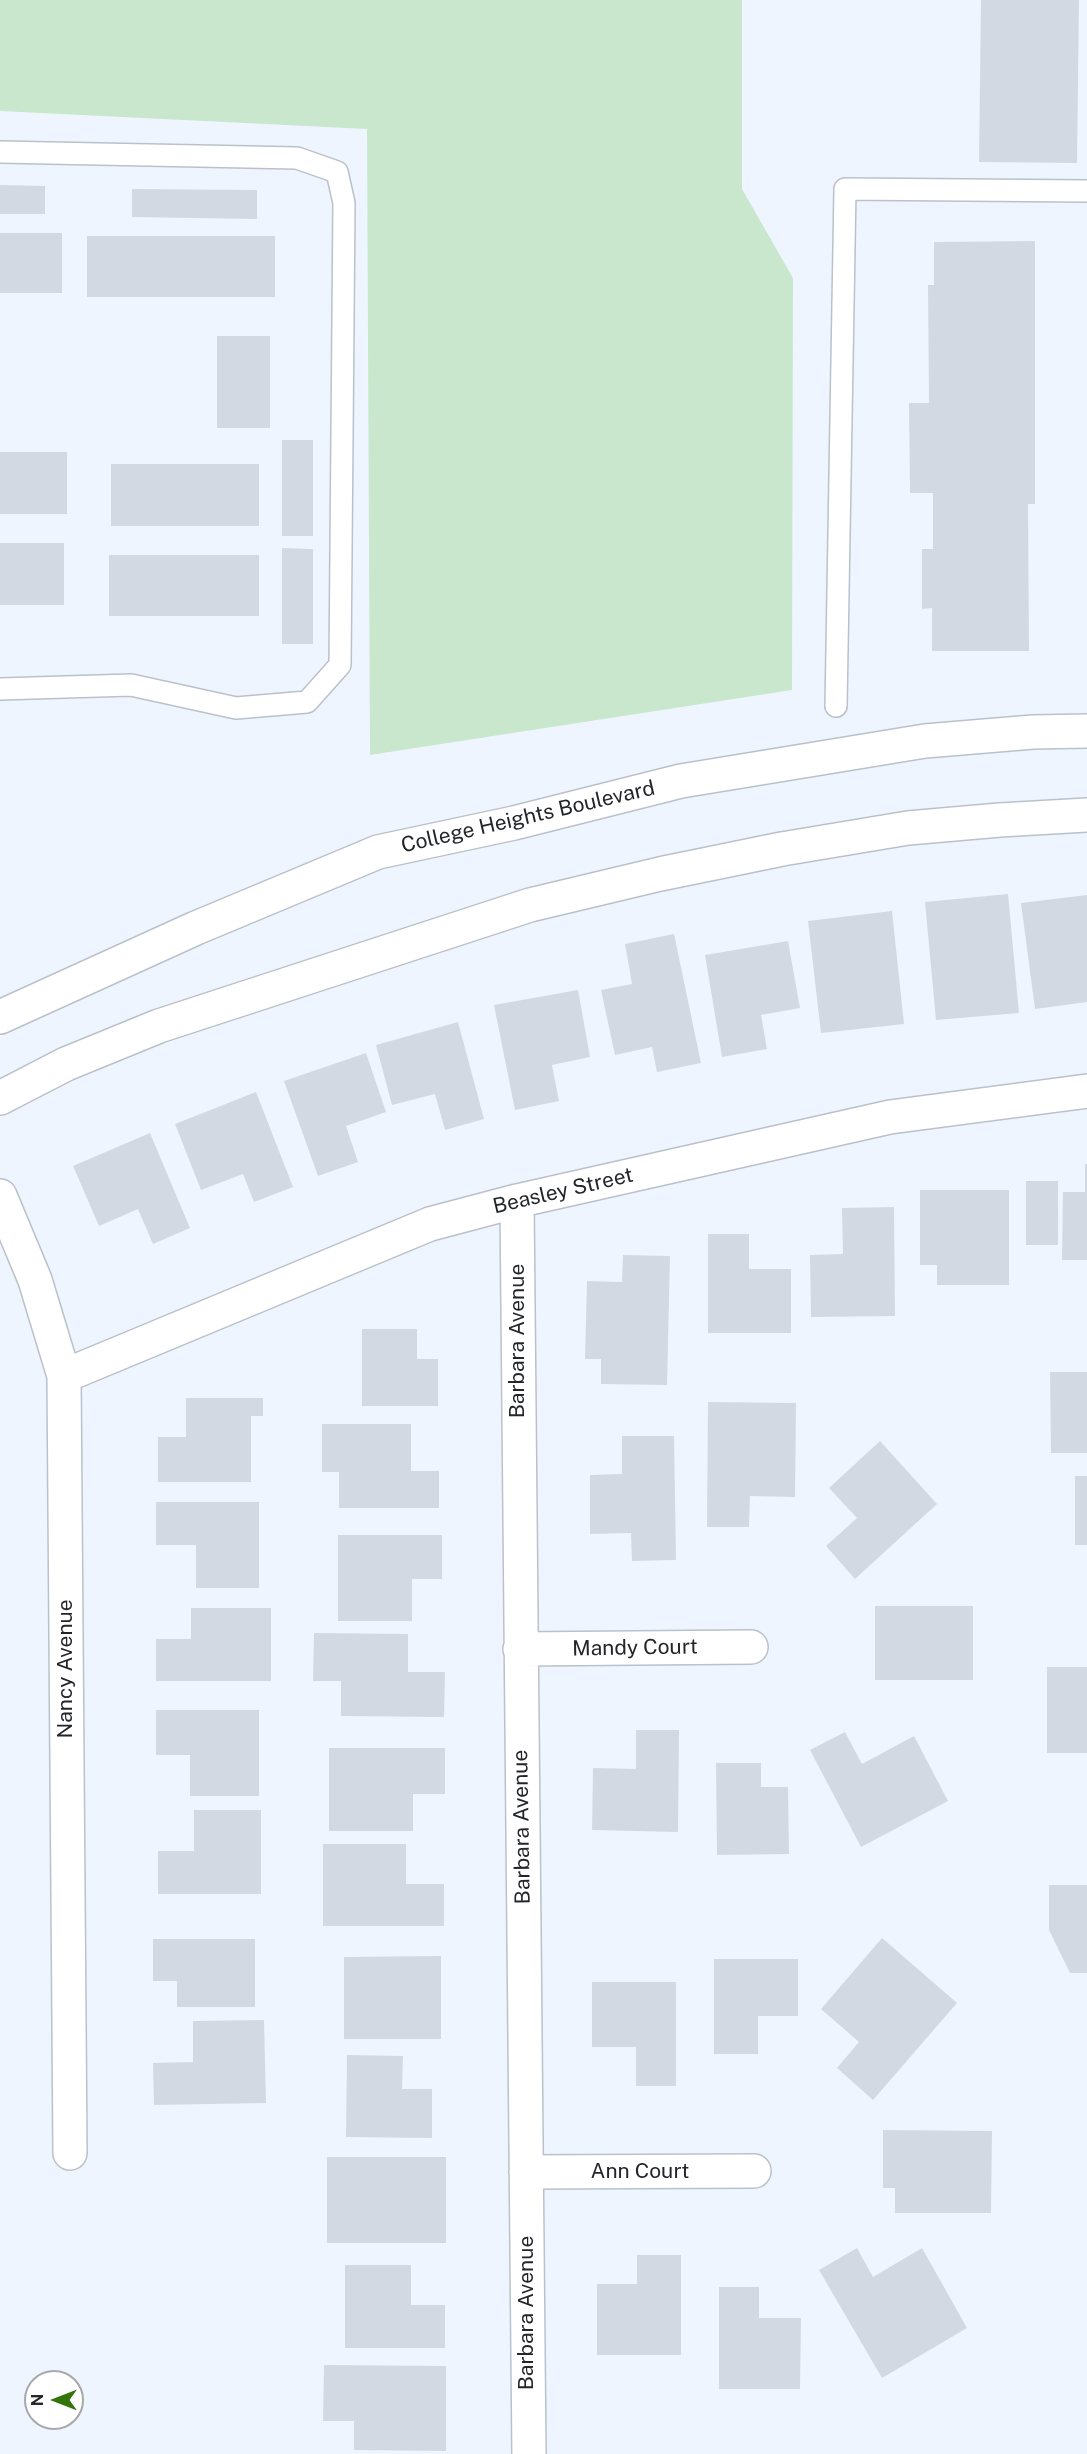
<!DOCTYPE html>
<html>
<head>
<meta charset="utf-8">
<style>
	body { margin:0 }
	#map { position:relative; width:1087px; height:2454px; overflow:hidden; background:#eff5fe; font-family:"Public Sans",sans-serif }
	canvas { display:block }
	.north { position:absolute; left:24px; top:2370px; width:60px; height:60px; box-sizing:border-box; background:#fff; border:2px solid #a7a8a9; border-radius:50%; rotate:270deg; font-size:16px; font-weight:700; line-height:24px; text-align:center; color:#232529 }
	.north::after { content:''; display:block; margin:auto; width:21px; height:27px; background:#34740d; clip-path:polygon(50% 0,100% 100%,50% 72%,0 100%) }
</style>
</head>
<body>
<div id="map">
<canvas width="1087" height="2454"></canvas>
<div class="north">N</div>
</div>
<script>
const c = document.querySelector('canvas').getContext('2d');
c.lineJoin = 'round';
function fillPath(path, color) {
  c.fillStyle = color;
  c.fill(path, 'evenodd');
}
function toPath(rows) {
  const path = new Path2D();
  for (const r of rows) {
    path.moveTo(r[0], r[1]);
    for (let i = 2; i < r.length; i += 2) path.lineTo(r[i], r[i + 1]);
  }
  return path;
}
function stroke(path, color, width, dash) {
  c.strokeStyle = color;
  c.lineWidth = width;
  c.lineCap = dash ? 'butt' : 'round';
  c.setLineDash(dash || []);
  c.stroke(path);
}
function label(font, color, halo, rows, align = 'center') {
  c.font = font + ' "Public Sans",sans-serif';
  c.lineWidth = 6;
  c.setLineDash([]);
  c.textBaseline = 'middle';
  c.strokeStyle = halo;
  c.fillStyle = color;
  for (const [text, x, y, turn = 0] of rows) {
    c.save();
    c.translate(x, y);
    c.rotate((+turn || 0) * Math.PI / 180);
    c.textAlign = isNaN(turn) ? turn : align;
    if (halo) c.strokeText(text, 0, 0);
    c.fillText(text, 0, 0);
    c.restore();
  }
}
const green = toPath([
	[0,0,742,0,742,189,793,278,792,690,370,755,367,129,0,111]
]);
const building = toPath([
	[981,0,1079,0,1077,163,979,162],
	[0,185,45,186,45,214,0,214],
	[132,189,257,190,257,219,132,217],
	[0,233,62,233,62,293,0,293],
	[87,236,275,236,275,297,87,297],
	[1035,241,1035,504,1028,504,1029,651,932,651,932,608,922,609,922,549,933,549,933,493,910,493,909,403,929,403,928,285,934,285,934,242],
	[217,336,270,336,270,428,217,428],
	[282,440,313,440,313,536,282,536],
	[0,452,67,452,67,514,0,514],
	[111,464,259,464,259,526,111,526],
	[0,543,64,543,64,605,0,605],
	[282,548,313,549,313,644,282,644],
	[109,555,259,555,259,616,109,616],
	[1008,894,1019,1013,936,1020,925,902],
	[1087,895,1087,1002,1035,1009,1021,903],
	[892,911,904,1024,821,1033,808,921],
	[674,934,701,1063,657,1072,652,1047,615,1055,601,990,632,984,625,944],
	[788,941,800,1008,761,1015,767,1049,722,1057,705,955],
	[578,990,590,1057,552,1065,559,1101,515,1110,494,1005],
	[458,1022,484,1119,445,1130,435,1094,392,1105,376,1045],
	[366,1053,386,1112,346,1126,358,1162,318,1176,284,1081],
	[256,1092,293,1187,254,1202,243,1174,201,1190,175,1124],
	[150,1133,190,1228,153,1244,138,1209,99,1226,73,1166],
	[1085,1164,1087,1164,1087,1260,1062,1260,1063,1192,1085,1192],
	[1026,1181,1058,1181,1058,1245,1026,1245],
	[920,1190,1009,1190,1009,1285,937,1285,937,1265,920,1265],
	[894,1207,895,1316,811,1317,810,1255,843,1254,842,1208],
	[708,1234,749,1234,749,1269,791,1269,791,1333,708,1333],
	[623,1255,670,1256,667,1385,601,1384,601,1359,585,1359,587,1281,622,1282],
	[362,1329,417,1329,417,1359,438,1359,438,1406,362,1406],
	[1050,1372,1087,1372,1087,1453,1051,1453],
	[186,1398,263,1398,263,1416,251,1416,251,1482,158,1482,158,1437,186,1437],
	[708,1402,796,1403,795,1497,750,1496,749,1527,707,1527],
	[322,1424,411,1424,411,1471,439,1471,439,1508,339,1508,339,1472,322,1472],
	[622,1436,674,1436,676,1560,632,1561,631,1533,590,1534,590,1475,622,1474],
	[880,1441,937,1504,855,1579,826,1546,857,1518,829,1488],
	[1075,1476,1087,1476,1087,1545,1075,1545],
	[156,1502,259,1502,259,1588,196,1588,196,1545,156,1545],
	[338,1535,442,1535,442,1579,412,1579,412,1621,338,1621],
	[875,1606,973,1606,973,1680,875,1680],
	[191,1608,271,1608,271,1681,156,1681,156,1639,191,1639],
	[314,1633,408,1634,408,1672,445,1672,444,1717,341,1716,341,1681,313,1681],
	[1047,1667,1087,1667,1087,1753,1047,1753],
	[156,1710,259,1710,259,1796,190,1796,190,1755,156,1755],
	[636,1730,679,1730,678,1832,592,1830,593,1768,636,1769],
	[845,1732,862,1764,914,1736,948,1801,861,1847,810,1750],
	[329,1748,445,1748,445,1794,413,1794,413,1831,329,1831],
	[716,1763,761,1763,761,1787,788,1787,789,1854,717,1855],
	[194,1810,261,1810,261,1894,158,1894,158,1851,194,1851],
	[323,1844,406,1844,406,1884,444,1884,444,1926,323,1926],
	[1049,1885,1087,1885,1087,1973,1070,1973,1049,1930],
	[882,1938,957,2003,873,2100,837,2068,859,2042,821,2009],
	[153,1939,255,1939,255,2007,177,2007,177,1981,153,1981],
	[441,1956,441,2039,344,2039,344,1957],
	[714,1959,798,1959,798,2016,758,2016,758,2054,714,2054],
	[592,1982,676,1982,676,2086,636,2086,636,2047,592,2047],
	[264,2020,266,2103,154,2105,153,2063,193,2062,193,2021],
	[347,2055,403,2056,402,2089,432,2089,432,2138,346,2137],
	[883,2130,992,2131,991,2213,895,2213,895,2188,883,2188],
	[327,2157,446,2157,446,2243,327,2243],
	[857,2248,873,2277,922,2248,967,2328,882,2378,819,2270],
	[637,2255,681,2255,681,2355,597,2355,597,2284,637,2284],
	[345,2265,411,2265,411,2305,445,2305,445,2348,345,2348],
	[719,2287,759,2287,759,2318,801,2318,800,2389,719,2389],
	[324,2365,446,2366,446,2451,354,2450,354,2421,323,2421]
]);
const service = toPath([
	[0,152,297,158,337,172,344,203,340,665,307,702,236,708,131,685,0,689],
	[836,706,845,189,1087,191]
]);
const minor = toPath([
	[0,1196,35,1280,64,1376,70,2153],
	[517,1201,529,2454],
	[64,1376,430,1224,517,1201,890,1117,1087,1091],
	[520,1649,751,1647],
	[526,2172,754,2171]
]);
const tertiary = toPath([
	[0,1017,196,928,378,852,514,823,681,781,925,741,1033,732,1087,731],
	[0,1098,66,1064,159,1026,530,905,660,874,782,849,908,828,1000,820,1087,815]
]);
const streetNames = [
	["College Heights Boulevard",528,817,-13],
	["Beasley Street",563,1191,-13],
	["Barbara Avenue",518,1341,-90],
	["Mandy Court",635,1648,-1],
	["Nancy Avenue",66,1669,-90],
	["Barbara Avenue",522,1827,-91],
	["Ann Court",640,2172],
	["Barbara Avenue",527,2313,-90]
];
fillPath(green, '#c9e7cd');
fillPath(building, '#d3d9e2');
stroke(service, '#bbc1ca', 24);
stroke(minor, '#bbc1ca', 36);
stroke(tertiary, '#bbc1ca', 36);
stroke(service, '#fff', 21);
stroke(minor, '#fff', 33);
stroke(tertiary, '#fff', 33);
label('21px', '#232529', '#fff', streetNames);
</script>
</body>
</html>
